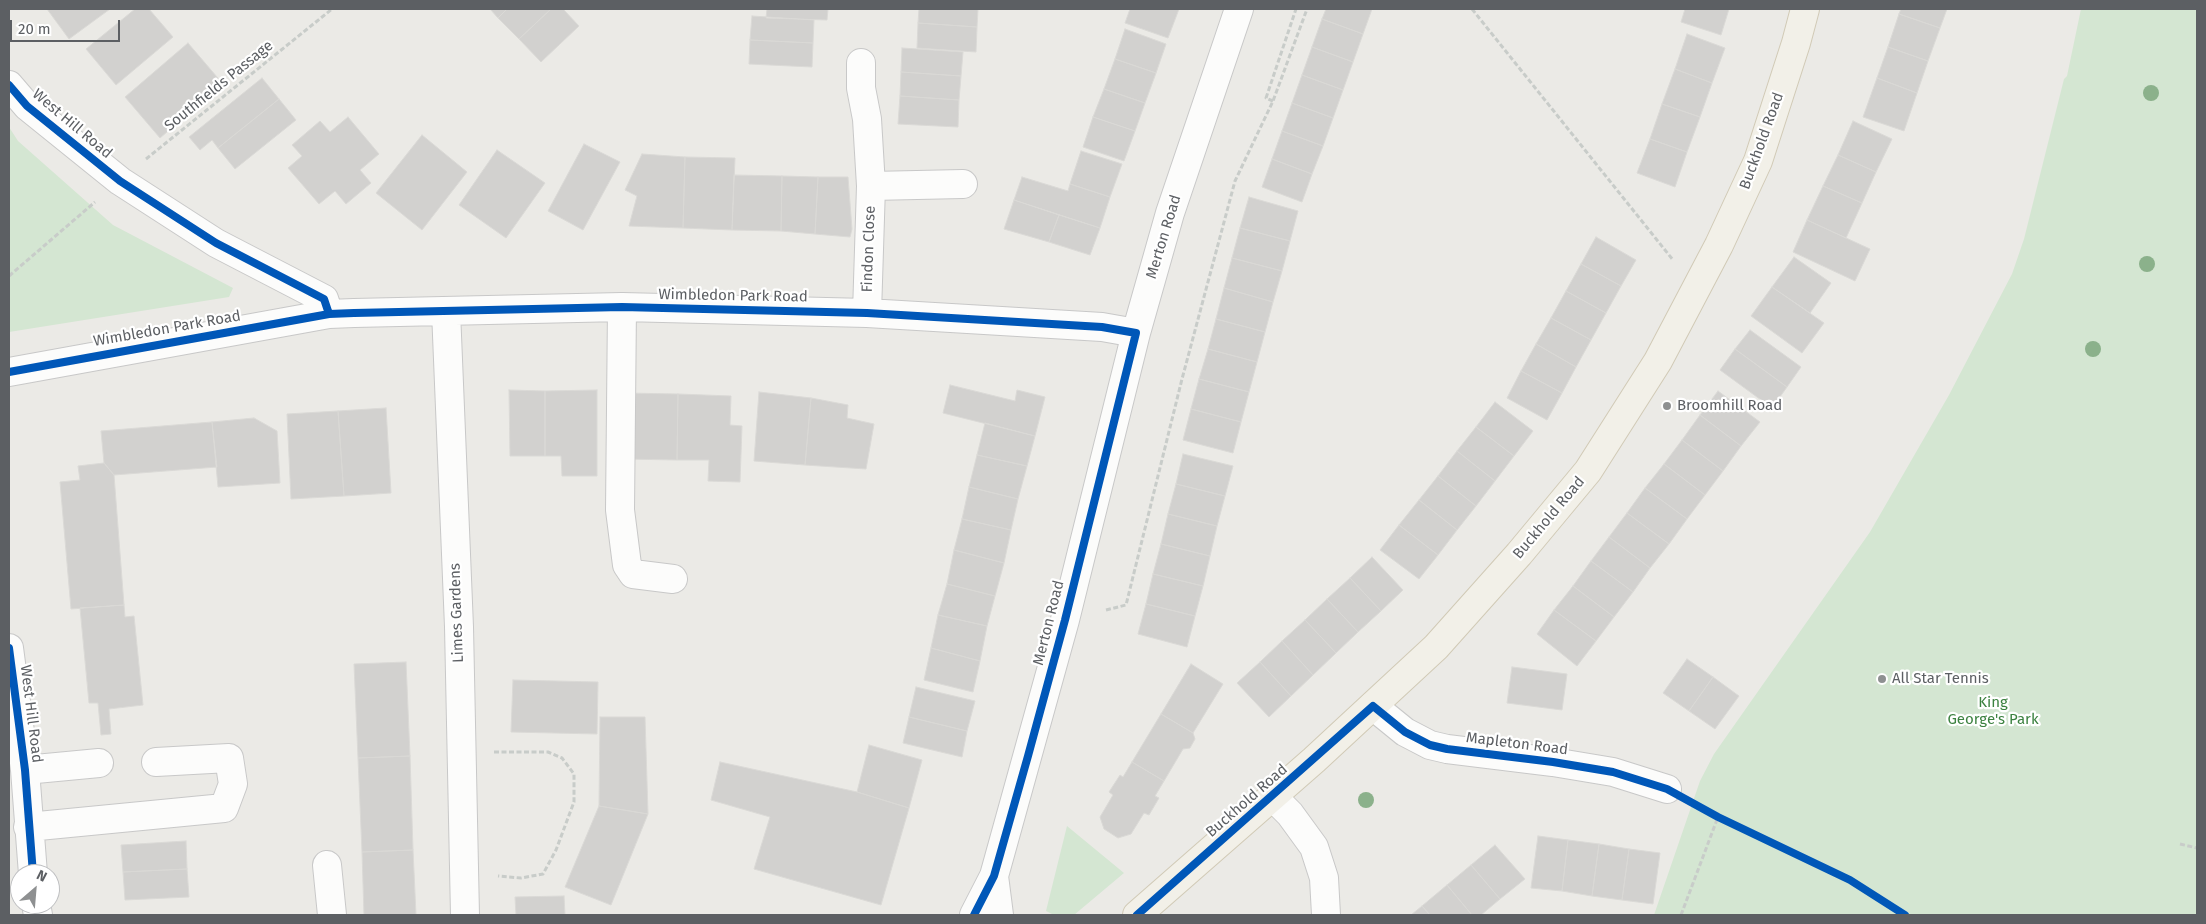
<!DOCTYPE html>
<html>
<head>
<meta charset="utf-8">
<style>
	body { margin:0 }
	#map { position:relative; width:2206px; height:924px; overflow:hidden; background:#ebeae6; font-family:"Fira Sans",sans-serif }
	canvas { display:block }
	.frame { position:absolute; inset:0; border:10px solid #5c5f63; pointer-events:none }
	.north { position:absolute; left:10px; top:864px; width:50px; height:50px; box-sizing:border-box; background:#fff; border:1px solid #bebfc1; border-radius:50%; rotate:27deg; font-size:14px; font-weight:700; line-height:20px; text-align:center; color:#5c5f63 }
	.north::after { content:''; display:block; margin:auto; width:18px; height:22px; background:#8e9091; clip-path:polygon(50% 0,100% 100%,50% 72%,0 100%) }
	.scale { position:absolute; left:10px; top:20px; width:110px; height:22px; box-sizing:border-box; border:2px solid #5c5f63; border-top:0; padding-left:6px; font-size:15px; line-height:18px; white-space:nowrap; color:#5c5f63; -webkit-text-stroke:4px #fff; paint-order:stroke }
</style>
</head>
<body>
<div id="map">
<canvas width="2206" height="924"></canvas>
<div class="frame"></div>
<div class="north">N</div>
<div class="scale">20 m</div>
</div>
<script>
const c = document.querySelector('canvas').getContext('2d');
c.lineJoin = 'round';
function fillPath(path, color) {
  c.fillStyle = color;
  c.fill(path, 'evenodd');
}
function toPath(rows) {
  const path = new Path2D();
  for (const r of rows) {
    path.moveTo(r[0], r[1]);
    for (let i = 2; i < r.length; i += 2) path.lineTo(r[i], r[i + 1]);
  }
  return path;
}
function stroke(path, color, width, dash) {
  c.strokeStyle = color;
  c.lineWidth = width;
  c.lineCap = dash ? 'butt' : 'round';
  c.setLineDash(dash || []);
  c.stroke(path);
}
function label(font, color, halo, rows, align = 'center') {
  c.font = font + ' "Fira Sans",sans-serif';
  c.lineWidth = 4.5;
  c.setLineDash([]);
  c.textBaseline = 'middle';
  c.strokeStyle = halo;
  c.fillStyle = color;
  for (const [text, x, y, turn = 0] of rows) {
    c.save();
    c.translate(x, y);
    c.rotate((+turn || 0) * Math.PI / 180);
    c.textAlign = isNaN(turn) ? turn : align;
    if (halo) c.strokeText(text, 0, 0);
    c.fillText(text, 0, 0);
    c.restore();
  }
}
const green = toPath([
	[2081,9,2197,9,2197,915,1654,915,1700,781,1714,754,1870,532,1949,395,2012,274,2024,239,2064,79,2067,76],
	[9,127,18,141,113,225,233,288,229,297,9,332],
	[1067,826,1124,873,1074,915,1054,915,1046,911]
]);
const building = toPath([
	[47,9,110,9,69,39,47,9],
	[135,9,149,9,173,37,116,85,86,49,135,9],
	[490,9,507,9,498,18,490,9],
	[507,9,551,9,519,39,498,18,507,9],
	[551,9,563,9,579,26,541,62,519,39,551,9],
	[767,9,828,9,827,20,766,18,767,9],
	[919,9,978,9,977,27,918,23,919,9],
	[1130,9,1179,9,1168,38,1125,23,1130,9],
	[1326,9,1372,9,1363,34,1322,19,1326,9],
	[1685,9,1729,9,1721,35,1681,22,1685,9],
	[1901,9,1947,9,1940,28,1899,14,1901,9],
	[1899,14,1940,28,1928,61,1888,47,1899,14],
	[752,16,814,20,813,43,750,40,752,16],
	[1322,19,1363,34,1353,62,1312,47,1322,19],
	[918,23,977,27,976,52,917,48,918,23],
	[1125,29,1166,44,1156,73,1115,59,1125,29],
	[1687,34,1725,48,1712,83,1675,69,1687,34],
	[750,40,813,43,812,67,749,64,750,40],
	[188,43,223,84,160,138,125,97,188,43],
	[1312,47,1353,62,1343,90,1302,75,1312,47],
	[1888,47,1928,61,1917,93,1877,78,1888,47],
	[902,48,963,52,961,76,901,72,902,48],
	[1115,59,1156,73,1145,103,1104,89,1115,59],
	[1675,69,1712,83,1700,117,1662,104,1675,69],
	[901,72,961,76,959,100,900,96,901,72],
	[1302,75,1343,90,1333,118,1292,103,1302,75],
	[262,78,279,99,218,148,212,140,200,150,189,137,262,78],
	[1877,78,1917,93,1904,131,1863,117,1877,78],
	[1104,89,1145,103,1135,131,1093,117,1104,89],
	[900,96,959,100,958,127,898,124,900,96],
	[279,99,296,120,235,169,218,148,279,99],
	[1292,103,1333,118,1323,146,1282,131,1292,103],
	[1662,104,1700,117,1687,152,1650,139,1662,104],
	[348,117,379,154,360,170,371,183,346,204,335,191,319,204,288,168,302,156,292,145,320,121,330,132,348,117],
	[1093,117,1135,131,1124,161,1083,147,1093,117],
	[1853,121,1892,139,1876,172,1838,155,1853,121],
	[1282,131,1323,146,1312,174,1272,159,1282,131],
	[422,135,467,172,422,230,376,193,422,135],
	[1650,139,1687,152,1675,187,1637,173,1650,139],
	[584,144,620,162,583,230,548,211,584,144],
	[497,150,545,183,506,238,459,205,497,150],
	[1081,151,1122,164,1110,197,1070,184,1081,151],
	[642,154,685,157,683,228,629,226,637,196,625,190,642,154],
	[1838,155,1876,172,1862,203,1823,186,1838,155],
	[685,157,735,158,732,230,683,228,685,157],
	[1272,159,1312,174,1302,202,1262,187,1272,159],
	[734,175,782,176,781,231,732,230,734,175],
	[782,176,818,177,815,234,781,231,782,176],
	[818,177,848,177,852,229,850,237,815,234,818,177],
	[1022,177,1068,191,1070,184,1110,197,1100,228,1014,200,1022,177],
	[1823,186,1862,203,1846,238,1807,220,1823,186],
	[1249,197,1298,211,1290,241,1240,228,1249,197],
	[1014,200,1059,215,1049,242,1004,229,1014,200],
	[1059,215,1100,228,1090,255,1049,242,1059,215],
	[1807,220,1870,249,1855,281,1793,252,1807,220],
	[1240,228,1290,241,1282,271,1232,258,1240,228],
	[1596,237,1636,260,1621,286,1581,264,1596,237],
	[1794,257,1831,283,1810,313,1772,287,1794,257],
	[1232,258,1282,271,1273,302,1224,288,1232,258],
	[1581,264,1621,286,1606,313,1566,291,1581,264],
	[1772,287,1824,323,1802,353,1751,316,1772,287],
	[1224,288,1273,302,1265,332,1216,319,1224,288],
	[1566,291,1606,313,1591,340,1551,318,1566,291],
	[1551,318,1591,340,1576,367,1536,344,1551,318],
	[1216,319,1265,332,1257,362,1208,349,1216,319],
	[1750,330,1801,367,1787,387,1735,349,1750,330],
	[1536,344,1576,367,1562,393,1521,371,1536,344],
	[1208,349,1257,362,1249,392,1199,379,1208,349],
	[1735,349,1787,387,1772,408,1720,370,1735,349],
	[1521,371,1562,393,1547,420,1507,398,1521,371],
	[1199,379,1249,392,1241,422,1191,409,1199,379],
	[950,385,1015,401,1017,390,1045,397,1035,436,943,413,950,385],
	[509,390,545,391,545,456,510,456,509,390],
	[597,390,597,476,562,476,561,456,545,456,545,391,597,390],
	[1718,391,1760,422,1741,446,1700,415,1718,391],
	[759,392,811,398,805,465,754,461,759,392],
	[625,393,678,394,677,460,624,459,625,393],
	[678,394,731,396,730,425,742,426,740,482,708,481,709,460,677,460,678,394],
	[811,398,848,405,847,418,874,424,866,469,805,465,811,398],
	[1495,402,1533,431,1514,456,1476,427,1495,402],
	[386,408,391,493,344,496,338,411,386,408],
	[1191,409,1241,422,1233,453,1183,440,1191,409],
	[338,411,344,496,291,499,287,414,338,411],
	[1700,415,1741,446,1723,471,1682,440,1700,415],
	[254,418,277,431,280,483,218,487,212,422,254,418],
	[212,422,217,467,114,475,104,463,101,431,212,422],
	[985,423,1035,436,1027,466,977,455,985,423],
	[1476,427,1514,456,1495,481,1457,451,1476,427],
	[1682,440,1723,471,1705,495,1664,464,1682,440],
	[1457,451,1495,481,1476,506,1438,476,1457,451],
	[1183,454,1233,466,1225,496,1176,484,1183,454],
	[977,455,1027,466,1018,499,969,487,977,455],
	[104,463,114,475,124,605,71,609,60,482,80,480,78,466,104,463],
	[1664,464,1705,495,1687,519,1645,488,1664,464],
	[1438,476,1476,506,1457,530,1419,500,1438,476],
	[1176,484,1225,496,1217,526,1168,514,1176,484],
	[969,487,1018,499,1011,530,962,519,969,487],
	[1645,488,1687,519,1669,544,1627,513,1645,488],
	[1419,500,1457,530,1438,555,1399,525,1419,500],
	[1627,513,1669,544,1650,568,1609,537,1627,513],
	[1168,514,1217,526,1210,556,1161,544,1168,514],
	[962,519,1011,530,1004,563,954,550,962,519],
	[1399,525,1438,555,1419,579,1380,550,1399,525],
	[1609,537,1650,568,1633,592,1591,561,1609,537],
	[1161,544,1210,556,1203,586,1153,574,1161,544],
	[954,550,1004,563,995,596,947,584,954,550],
	[1372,557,1403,590,1381,611,1350,578,1372,557],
	[1591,561,1633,592,1614,617,1573,586,1591,561],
	[1153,574,1203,586,1195,616,1146,604,1153,574],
	[1350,578,1381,611,1358,632,1327,599,1350,578],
	[947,584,995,596,987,626,938,615,947,584],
	[1573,586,1614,617,1596,641,1554,610,1573,586],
	[1327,599,1358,632,1336,653,1305,620,1327,599],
	[1146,604,1195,616,1187,647,1138,634,1146,604],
	[124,605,125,617,134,616,143,705,109,709,111,734,101,735,98,703,89,703,80,608,124,605],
	[1554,610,1596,641,1577,666,1537,634,1554,610],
	[938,615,987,626,980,661,931,648,938,615],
	[1305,620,1336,653,1313,675,1282,641,1305,620],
	[1282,641,1313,675,1291,696,1260,662,1282,641],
	[931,648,980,661,973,692,924,680,931,648],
	[1687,659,1713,677,1689,711,1663,693,1687,659],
	[406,662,410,756,358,758,354,664,406,662],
	[1260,662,1291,696,1269,717,1237,683,1260,662],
	[1191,664,1223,684,1193,733,1161,714,1191,664],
	[1512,667,1567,674,1562,710,1507,703,1512,667],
	[1713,677,1739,696,1715,729,1689,711,1713,677],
	[513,680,598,682,597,734,511,732,513,680],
	[916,687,975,701,967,731,909,717,916,687],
	[1161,714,1193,733,1195,739,1190,748,1183,749,1164,781,1132,762,1161,714],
	[600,717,645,717,648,814,599,806,600,717],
	[909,717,967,731,962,757,903,743,909,717],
	[869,745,922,760,909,808,857,792,869,745],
	[410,756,413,850,362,852,358,758,410,756],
	[720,762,857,792,909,808,881,905,754,869,770,817,711,800,720,762],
	[1132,762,1164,781,1155,796,1159,798,1149,815,1144,813,1131,834,1118,838,1104,829,1100,817,1113,795,1109,792,1120,775,1123,777,1132,762],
	[599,806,648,814,611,905,565,887,599,806],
	[1538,836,1568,840,1562,891,1531,888,1538,836],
	[1568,840,1599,844,1592,896,1562,891,1568,840],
	[186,841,187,869,123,872,121,845,186,841],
	[1599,844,1629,849,1622,900,1592,896,1599,844],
	[1495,845,1525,879,1500,899,1471,865,1495,845],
	[1629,849,1660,853,1653,904,1622,900,1629,849],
	[413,850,416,915,364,915,362,852,413,850],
	[1471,865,1500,899,1481,915,1472,915,1447,885,1471,865],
	[187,869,189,897,125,900,123,872,187,869],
	[1447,885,1472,915,1430,915,1422,906,1447,885],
	[564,896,565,915,516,915,515,897,564,896],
	[1422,906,1430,915,1411,915,1422,906]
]);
const path = toPath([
	[1472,9,1673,260],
	[1273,101,1266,98,1296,9],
	[146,159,332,9],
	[9,276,95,202],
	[1106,610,1126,605,1182,379,1235,181,1273,101,1307,9],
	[494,752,548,752,562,758,574,774,574,802,556,850,543,874,521,878,498,876],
	[2180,844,2197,848],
	[1681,915,1718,817]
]);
const minor = toPath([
	[861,63,861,88,867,119,871,186,867,313],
	[9,85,27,106,120,181,216,243,324,299,329,314],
	[871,186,963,184],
	[622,307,620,510,627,565,633,574,673,579],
	[446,311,459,627,465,915],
	[9,372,329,314,354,313,622,307,867,313,1102,327,1136,333],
	[9,648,25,770,33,874],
	[1373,706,1405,732,1430,745,1447,749,1553,762,1613,772,1667,789],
	[25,770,99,763],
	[1273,797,1290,814,1314,847,1324,878,1326,915],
	[28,827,224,808,233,784,229,758,156,762],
	[327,865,332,915],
	[994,876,999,915],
	[36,904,38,915],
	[974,915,994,876,1065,620,1136,333,1170,213,1239,9]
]);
const major = toPath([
	[1137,915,1314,760,1436,647,1519,554,1588,471,1658,361,1719,245,1758,161,1796,43,1805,9]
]);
const cycleway = toPath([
	[9,85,27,106,120,181,216,243,324,299,329,314],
	[9,372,329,314,354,313,622,307,867,313,1102,327,1136,333,1065,620,1028,756,994,876,974,915],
	[9,648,25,770,33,874],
	[1137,915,1373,706,1405,732,1430,745,1447,749,1553,762,1613,772,1667,789,1718,817,1850,880,1905,915]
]);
const trees = [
	[2151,93],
	[2147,264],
	[2093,349],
	[1366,800]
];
const markers = [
	[1667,406,5,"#8e9091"],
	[1882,679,5,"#8e9091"]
];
const streetNames = [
	["Southfields Passage",219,86,-39],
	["West Hill Road",72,124,40],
	["Buckhold Road",1762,141,-70],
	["Merton Road",1164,237,-73],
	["Findon Close",869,249,-88],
	["Wimbledon Park Road",733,296,1],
	["Wimbledon Park Road",167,329,-10],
	["Buckhold Road",1549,518,-50],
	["Limes Gardens",457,613,-92],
	["Merton Road",1049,623,-76],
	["West Hill Road",31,714,83],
	["Mapleton Road",1517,744,7],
	["Buckhold Road",1247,801,-41]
];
const poiNames = [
	["Broomhill Road",1677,406],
	["All Star Tennis",1892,679]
];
const parkNames = [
	["King",1993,703],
	["George's Park",1993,720]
];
fillPath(green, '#d4e6d2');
fillPath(building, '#d2d1cf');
stroke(building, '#dad9d6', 1);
stroke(minor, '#c8c8c8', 30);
stroke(major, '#d1cab6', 30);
stroke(path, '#c8ccc9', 3, [5, 2.5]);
stroke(minor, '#fcfcfb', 28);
stroke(major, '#f2f0e8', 28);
stroke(cycleway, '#0057b8', 8);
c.fillStyle = '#8bb18b';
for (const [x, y] of trees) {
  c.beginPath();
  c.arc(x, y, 8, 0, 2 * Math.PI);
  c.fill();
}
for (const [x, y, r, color] of markers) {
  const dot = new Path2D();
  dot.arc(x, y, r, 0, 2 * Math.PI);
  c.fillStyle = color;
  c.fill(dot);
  stroke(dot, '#fff', 2);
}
label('15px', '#5c5f63', '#fff', streetNames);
label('15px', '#5c5f63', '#fff', poiNames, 'left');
label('15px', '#3c8240', '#fff', parkNames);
</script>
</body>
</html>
